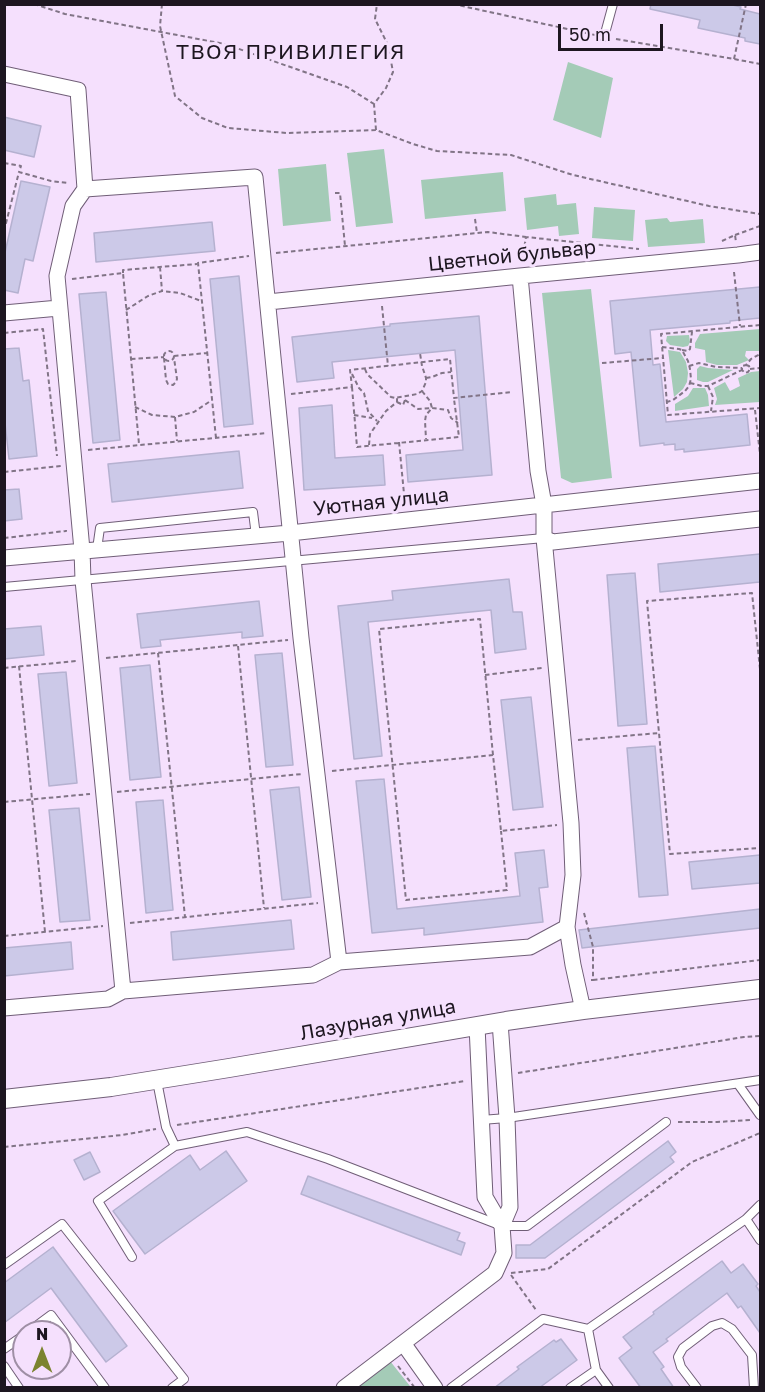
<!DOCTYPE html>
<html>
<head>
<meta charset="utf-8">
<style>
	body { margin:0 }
	#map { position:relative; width:765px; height:1392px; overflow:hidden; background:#f5e0fd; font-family:"Golos Text",sans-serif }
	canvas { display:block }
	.frame { position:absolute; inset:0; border:6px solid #1d1620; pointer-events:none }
	.north { position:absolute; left:12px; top:1320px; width:60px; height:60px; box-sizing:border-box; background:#f5e0fd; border:2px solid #9f8fa5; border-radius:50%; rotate:0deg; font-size:16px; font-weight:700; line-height:24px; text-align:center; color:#1d1620 }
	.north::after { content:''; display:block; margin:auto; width:21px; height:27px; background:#7b832f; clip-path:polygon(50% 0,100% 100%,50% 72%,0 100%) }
	.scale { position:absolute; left:558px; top:24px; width:105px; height:27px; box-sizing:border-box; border:3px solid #1d1620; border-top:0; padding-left:8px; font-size:18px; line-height:21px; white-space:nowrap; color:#1d1620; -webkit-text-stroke:4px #f5e0fd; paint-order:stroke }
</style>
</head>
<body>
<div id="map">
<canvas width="765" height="1392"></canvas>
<div class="frame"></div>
<div class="north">N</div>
<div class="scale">50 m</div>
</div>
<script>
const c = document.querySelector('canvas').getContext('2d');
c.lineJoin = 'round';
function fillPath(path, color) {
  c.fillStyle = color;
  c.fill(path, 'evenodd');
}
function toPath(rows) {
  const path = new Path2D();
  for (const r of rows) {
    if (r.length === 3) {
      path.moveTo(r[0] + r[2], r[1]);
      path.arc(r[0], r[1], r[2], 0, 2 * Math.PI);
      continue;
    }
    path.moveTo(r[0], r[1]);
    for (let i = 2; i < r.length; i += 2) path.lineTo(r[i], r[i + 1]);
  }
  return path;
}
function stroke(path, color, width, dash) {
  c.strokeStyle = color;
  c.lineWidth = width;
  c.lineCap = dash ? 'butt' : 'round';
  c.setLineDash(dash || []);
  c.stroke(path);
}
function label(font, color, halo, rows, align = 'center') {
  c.font = font + ' "Golos Text",sans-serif';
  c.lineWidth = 6;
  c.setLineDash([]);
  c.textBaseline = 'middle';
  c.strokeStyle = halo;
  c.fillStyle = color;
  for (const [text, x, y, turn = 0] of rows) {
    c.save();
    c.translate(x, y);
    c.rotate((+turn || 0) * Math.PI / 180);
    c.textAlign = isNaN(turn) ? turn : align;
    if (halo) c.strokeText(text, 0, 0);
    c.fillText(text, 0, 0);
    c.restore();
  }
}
const green = toPath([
	[568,62,613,78,601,138,553,120],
	[384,149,393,223,356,227,347,153],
	[326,164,331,221,283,226,278,169],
	[503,172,506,211,425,219,421,180],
	[556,194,557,205,576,203,579,234,559,236,558,226,527,230,524,198],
	[594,207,635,210,633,241,592,238],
	[667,218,670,222,703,219,705,243,648,247,645,220],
	[591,289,612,478,572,483,561,478,542,293],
	[760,329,760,351,746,351,745,356,749,360,737,365,717,365,706,362,705,350,695,348,695,343,700,334],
	[689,335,690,342,688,346,683,347,670,345,666,341,667,336],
	[668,350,680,352,686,362,688,373,687,382,683,389,674,397],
	[700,366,708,368,733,370,708,382,703,382,697,380,697,369],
	[760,371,760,402,715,405,717,399,714,388,725,382,730,391,740,386,738,378,751,372],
	[693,388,705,388,708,395,709,406,675,411,675,404,688,396],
	[390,1361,410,1386,408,1388,356,1388]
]);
const building = toPath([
	[651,4,728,4,741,7,740,9,760,14,760,44,745,41,745,38,698,28,700,20,650,9,651,4],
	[4,117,41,126,34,157,4,150,4,117],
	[21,181,50,187,33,261,25,259,18,293,4,290,4,257,21,181],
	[212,222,215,251,96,262,94,233,212,222],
	[239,276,253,424,224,427,210,279,239,276],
	[760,287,760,318,730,321,730,323,650,330,653,365,660,364,666,422,747,414,750,445,684,452,684,449,675,450,675,444,664,445,664,443,640,446,631,352,615,354,610,301,760,287],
	[106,292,120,440,93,443,79,294,106,292],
	[479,316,492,475,408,482,406,455,463,450,455,350,332,362,334,378,297,382,292,337,390,326,390,324,479,316],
	[19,348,23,381,29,380,37,456,9,459,4,414,4,349,19,348],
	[332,405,335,458,383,455,385,485,304,490,299,408,332,405],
	[239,451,243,488,112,502,108,464,239,451],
	[19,489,22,519,4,521,4,490,19,489],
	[760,554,760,582,660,592,658,564,760,554],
	[635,573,647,724,618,726,607,575,635,573],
	[509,579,513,612,522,612,526,649,495,653,491,610,368,622,382,756,354,759,338,606,393,600,392,591,509,579],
	[259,601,263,636,242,638,242,632,160,640,161,646,141,648,137,614,259,601],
	[41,626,44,655,4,659,4,629,41,626],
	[282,653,293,765,266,767,255,655,282,653],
	[150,665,161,777,130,780,120,668,150,665],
	[66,672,77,783,49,786,38,674,66,672],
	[531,697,543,807,513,810,501,700,531,697],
	[655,746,668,895,639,897,627,748,655,746],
	[384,779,397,909,520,896,515,853,544,850,548,887,539,888,543,922,424,935,424,928,372,933,356,781,384,779],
	[299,787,311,897,282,900,270,790,299,787],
	[163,800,173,910,146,913,136,802,163,800],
	[79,808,90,920,60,922,49,810,79,808],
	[760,855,760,883,692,889,689,862,760,855],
	[760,909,760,928,582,948,579,930,760,909],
	[291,920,294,949,173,960,171,932,291,920],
	[71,942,73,969,4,976,4,948,71,942],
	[668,1141,676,1152,670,1157,674,1162,545,1258,516,1258,516,1245,530,1245,668,1141],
	[226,1151,247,1181,145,1254,113,1211,190,1155,200,1170,226,1151],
	[90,1152,100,1172,84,1180,74,1160,90,1152],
	[308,1176,460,1233,457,1240,465,1243,461,1255,301,1194,308,1176],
	[53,1247,127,1346,106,1362,51,1288,4,1323,4,1283,53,1247],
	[722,1261,731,1273,743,1264,758,1284,756,1286,760,1292,760,1333,741,1306,738,1308,727,1293,666,1339,668,1341,653,1352,664,1367,661,1369,674,1388,641,1388,619,1358,632,1348,623,1337,654,1314,653,1312,722,1261],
	[561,1339,577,1360,539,1388,494,1388,519,1369,517,1367,554,1340,556,1342,561,1339]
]);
const path = toPath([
	[34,4,65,14,225,44,347,87,374,104],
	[162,4,160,26,175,96,202,118,228,128,287,133,376,130,413,144,437,151,511,155,573,175,709,206,760,214],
	[453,4,595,35],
	[616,39,734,59,760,64],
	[734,59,746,4],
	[376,130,374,104,386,88,393,72,388,45,375,19,377,4],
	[4,163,21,166,19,172],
	[335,193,340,193,345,246],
	[475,219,477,233],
	[4,231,19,172,51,181,68,183],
	[735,235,760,226],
	[722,241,735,235,736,242],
	[276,253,488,232,526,237],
	[522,261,526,237,639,249],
	[160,267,162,291],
	[734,272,740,326],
	[123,273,123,270,197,264],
	[72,279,123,273,139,444],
	[382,306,388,366],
	[126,310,148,296,162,291,180,293,201,301],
	[760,325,661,334,668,415,760,408],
	[4,333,43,329,57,456],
	[662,347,679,349,682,350,688,361,690,369,691,379,689,386,685,391,673,400,667,402],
	[682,350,688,351,690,349,692,332],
	[169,356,5],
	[174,356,207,353],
	[164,358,166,380,168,384,173,385,176,382,177,379,174,358],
	[131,359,164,357],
	[602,363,663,358],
	[746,365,749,366,750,369,748,372,745,373,742,370,742,366,746,365,751,359,760,354],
	[689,366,699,363,716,367,742,368],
	[365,369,367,374,391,397,395,398,417,394,422,391,426,382,426,378,422,366,420,353],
	[750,369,760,368],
	[352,374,359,388,364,393,368,411,377,421],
	[426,378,432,377,442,373,451,372],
	[690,383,702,386,708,386,742,370],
	[708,386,713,397,711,411],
	[352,387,357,447,459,437,454,399],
	[422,391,430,401,432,408,426,415,425,421,426,439],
	[291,394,352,387,350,370,450,359,454,398,512,392],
	[405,400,418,409,432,408,448,410,451,418,458,423],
	[397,402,403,405,405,400],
	[135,407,152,415,175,417,194,412,212,400],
	[755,410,760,454],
	[354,415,372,418],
	[175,417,177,441],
	[216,438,198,263,249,256],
	[399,442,405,504],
	[369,445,370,434,386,411,397,402,397,398],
	[88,450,267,433],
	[4,472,61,466],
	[4,538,66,531,66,530],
	[238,646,264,908],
	[158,653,185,917],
	[106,658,288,640],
	[19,666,45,932],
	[4,668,76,661],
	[760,669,752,593,647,601,670,854,760,848],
	[485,675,542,668],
	[578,740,659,733],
	[493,755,480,619,379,629,406,900,507,890,501,831],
	[332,771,493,755,501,831,557,825],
	[117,792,302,774],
	[4,802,90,794],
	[584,913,593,947,593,980,591,980],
	[130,923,318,903],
	[4,936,103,926],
	[593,980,760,960],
	[518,1073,744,1037,760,1036],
	[678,1122,717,1122,750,1120],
	[177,1125,465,1081],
	[4,1147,122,1135,156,1129],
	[511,1273,548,1269,692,1162,760,1133],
	[511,1275,536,1310],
	[398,1366,415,1388]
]);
const service = toPath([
	[604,37,613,4],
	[97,549,100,528,253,512,256,536],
	[4,587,544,538],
	[738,1084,760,1115],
	[481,1120,507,1118,760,1080],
	[175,1146,247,1132,328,1159,502,1226,527,1226,666,1122],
	[746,1219,760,1240],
	[132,1257,98,1201,175,1146,166,1127,157,1081],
	[4,1265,62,1224,184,1379,172,1388],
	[28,1332,51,1315,105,1388],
	[4,1349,24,1335],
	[4,1366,19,1388],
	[596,1370,609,1388],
	[451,1388,543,1319,588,1329,746,1219,760,1205],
	[570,1388,596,1370,588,1329],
	[697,1388,681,1367,678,1357,683,1348,712,1326,722,1323,732,1329,752,1355,754,1388]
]);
const minor = toPath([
	[4,74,78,90,85,189,73,206,57,276,82,550,83,580,123,991],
	[85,189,255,177,301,638,339,962],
	[268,302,520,276,738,255,760,252],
	[4,313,59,308],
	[544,538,553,542,760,519],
	[4,558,290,533,760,481],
	[567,927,573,965,583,1010],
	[4,1008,108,999,123,991,313,975,339,962,530,947,567,927,573,875,571,823,544,538,544,505,538,471,520,276],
	[477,1026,485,1197,502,1226,510,1207,507,1118,500,1022],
	[403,1343,435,1388],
	[344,1388,495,1273,504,1253,502,1226]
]);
const tertiary = toPath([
	[4,1099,111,1087,229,1068,506,1021,583,1010,760,989]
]);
const streetNames = [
	["Цветной бульвар",512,256,-6],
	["Уютная улица",381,502,-6],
	["Лазурная улица",378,1020,-10]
];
const neighbourhoodNames = [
	["ТВОЯ ПРИВИЛЕГИЯ",291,52]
];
fillPath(green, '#a4cbb7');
fillPath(building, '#ccc9e8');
stroke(building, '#b5b1d0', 1.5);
stroke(service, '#705e77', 10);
stroke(minor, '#705e77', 17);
stroke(tertiary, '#705e77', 20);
stroke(path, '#817486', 2, [4.5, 3]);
stroke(service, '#fff', 8);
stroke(minor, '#fff', 15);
stroke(tertiary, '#fff', 18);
label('20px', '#1d1620', '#f5e0fd', streetNames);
c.letterSpacing = '1.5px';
label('21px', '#1d1620', '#f5e0fd', neighbourhoodNames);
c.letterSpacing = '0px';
</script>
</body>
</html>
